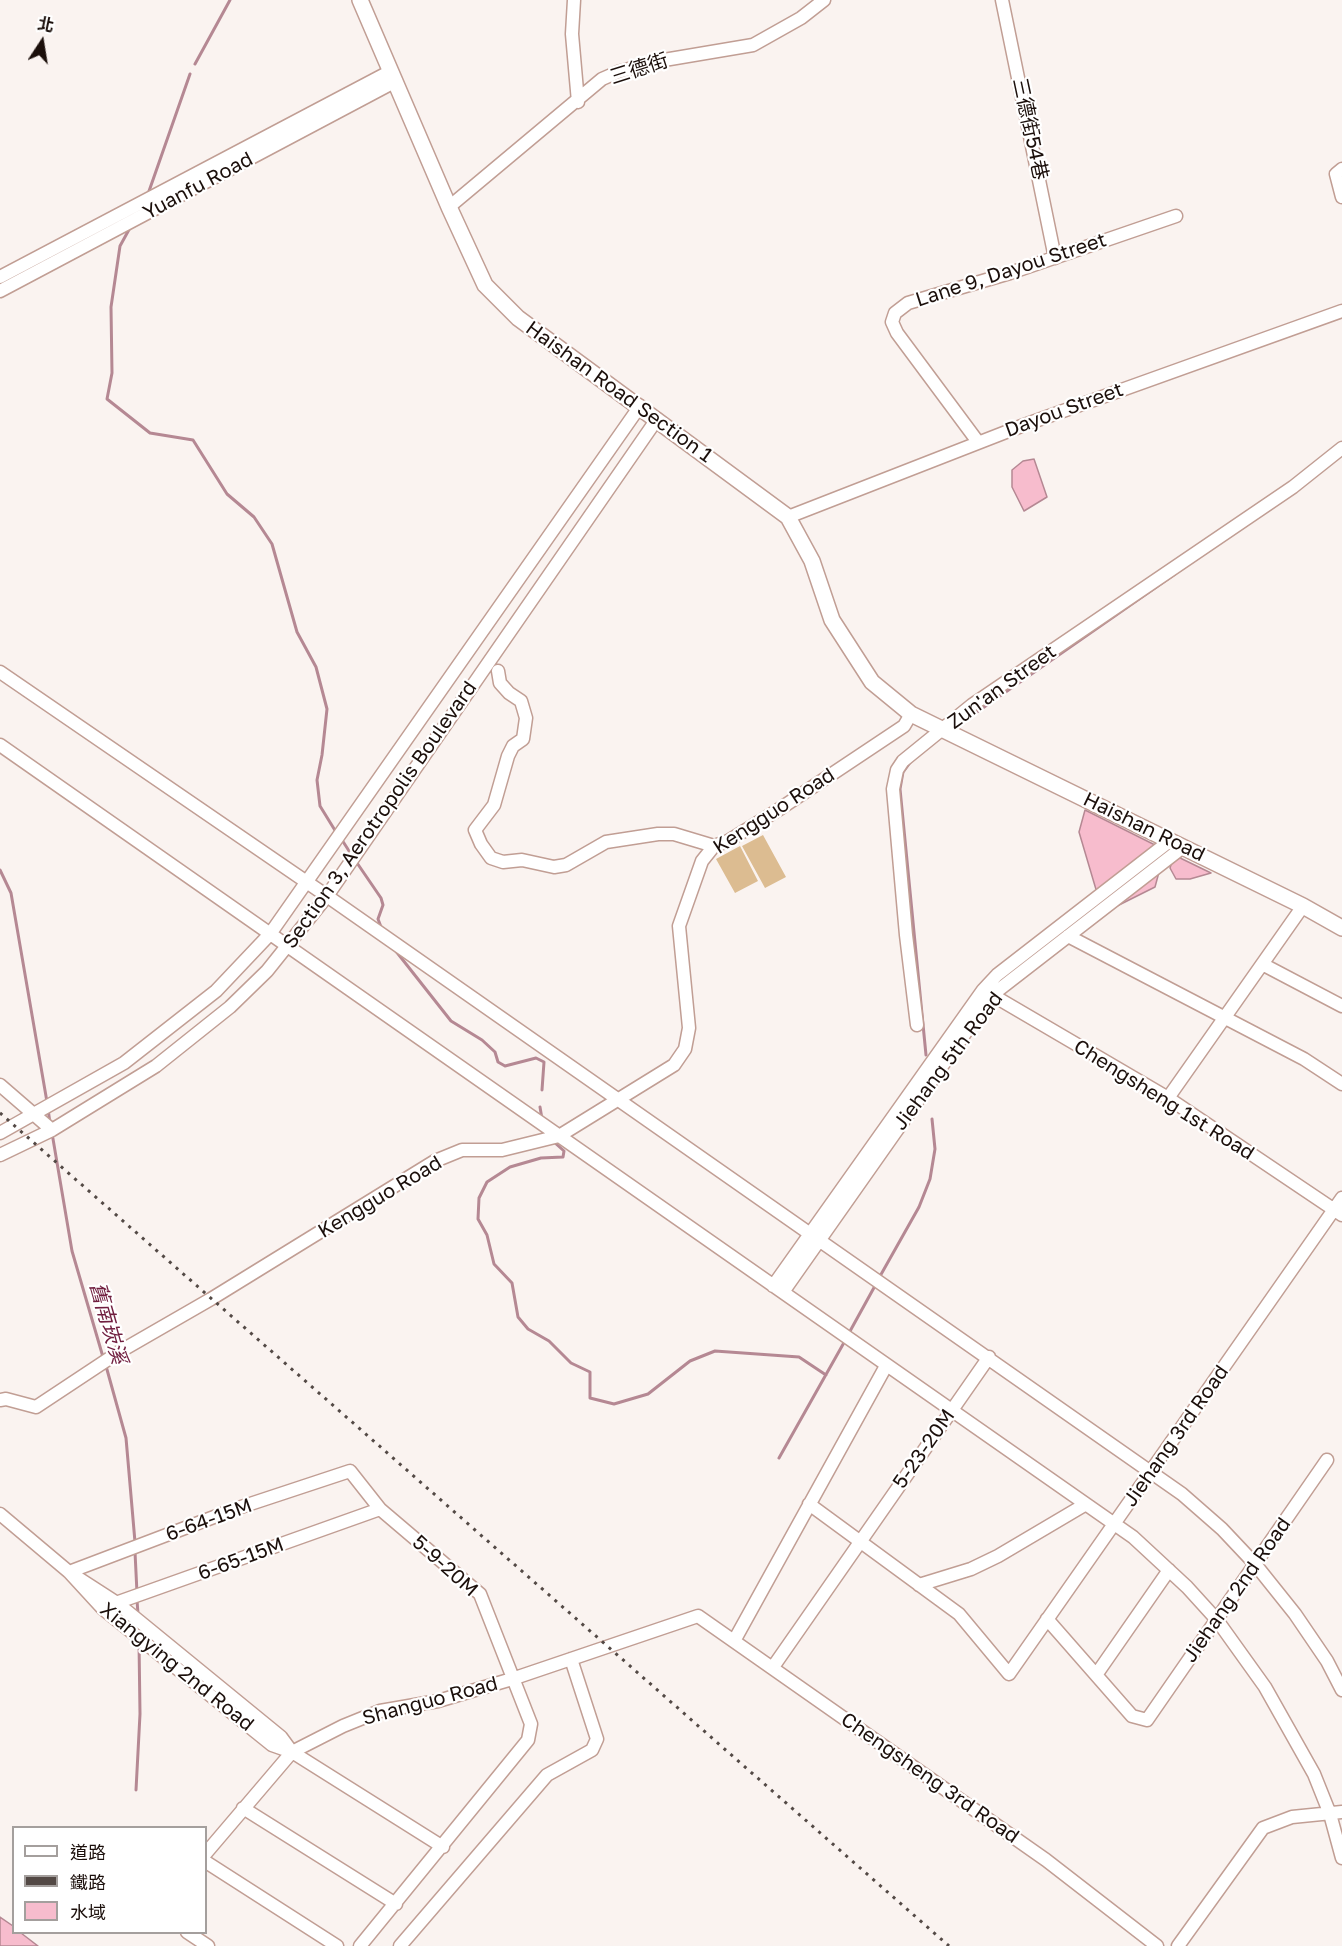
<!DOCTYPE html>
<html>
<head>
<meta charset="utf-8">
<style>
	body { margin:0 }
	#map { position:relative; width:1342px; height:1946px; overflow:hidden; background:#faf3f0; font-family:"Golos Text","Noto Sans TC",sans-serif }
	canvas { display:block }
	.legend { position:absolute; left:12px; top:1826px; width:195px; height:108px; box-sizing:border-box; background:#fff; border:2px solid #a49f9d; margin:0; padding:8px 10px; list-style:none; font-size:18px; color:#1b0f0b }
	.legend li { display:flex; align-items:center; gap:12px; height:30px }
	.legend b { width:30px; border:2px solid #a49f9d }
	.north { position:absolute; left:12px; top:12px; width:60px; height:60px; -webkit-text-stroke:4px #fff; paint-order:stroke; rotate:12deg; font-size:16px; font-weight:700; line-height:24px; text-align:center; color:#1b0f0b }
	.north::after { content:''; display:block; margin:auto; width:21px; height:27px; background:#1b0f0b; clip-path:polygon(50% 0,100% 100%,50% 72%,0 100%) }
</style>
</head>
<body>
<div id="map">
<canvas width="1342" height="1946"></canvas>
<ul class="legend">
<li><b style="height:8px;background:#fff"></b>道路</li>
<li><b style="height:8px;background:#534945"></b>鐵路</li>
<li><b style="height:16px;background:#f7bccd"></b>水域</li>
</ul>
<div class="north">北</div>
</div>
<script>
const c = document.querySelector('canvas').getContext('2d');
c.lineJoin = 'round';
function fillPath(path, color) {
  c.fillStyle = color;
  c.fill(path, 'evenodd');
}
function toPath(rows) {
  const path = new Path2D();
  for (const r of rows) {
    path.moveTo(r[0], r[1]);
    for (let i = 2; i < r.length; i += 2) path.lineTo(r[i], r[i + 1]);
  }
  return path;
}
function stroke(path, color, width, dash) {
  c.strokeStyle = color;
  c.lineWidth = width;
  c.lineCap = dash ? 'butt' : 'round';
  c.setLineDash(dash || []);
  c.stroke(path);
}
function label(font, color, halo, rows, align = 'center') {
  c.font = font + ' "Golos Text","Noto Sans TC",sans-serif';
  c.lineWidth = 4.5;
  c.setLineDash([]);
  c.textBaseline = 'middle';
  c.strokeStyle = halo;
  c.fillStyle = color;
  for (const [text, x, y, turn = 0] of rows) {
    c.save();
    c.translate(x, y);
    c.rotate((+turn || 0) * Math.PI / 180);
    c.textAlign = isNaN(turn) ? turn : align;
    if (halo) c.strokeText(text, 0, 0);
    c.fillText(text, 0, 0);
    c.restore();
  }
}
const green = toPath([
	[763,835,786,877,765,888,742,846],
	[740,846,758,881,735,893,716,859]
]);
const water = toPath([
	[1034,459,1047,497,1024,511,1012,487,1012,470,1023,461,1034,459],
	[1085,810,1165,850,1155,887,1113,908,1106,909,1100,903,1079,832,1085,810],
	[1174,855,1211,873,1190,879,1176,879,1170,868,1174,855],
	[0,1917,13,1926,14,1932,21,1933,38,1946,0,1946,0,1917]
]);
const stream = toPath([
	[195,64,230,0],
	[148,194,190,74],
	[131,226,120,246,111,307,112,373,107,399,150,433,193,440,227,494,254,517,272,544,297,632,316,667,327,709,322,755,317,780,320,806,336,832],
	[954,728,1175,574],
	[911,761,903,772,900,789,926,1055],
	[342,840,351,854],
	[355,860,381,898,383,905,378,919,381,927],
	[0,870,11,893,47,1102],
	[395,950,451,1021,482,1040,495,1052,498,1062,505,1066,536,1058,544,1062,542,1090],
	[540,1107,542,1119],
	[48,1109,50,1123],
	[52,1133,72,1251,103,1357],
	[554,1142,564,1151,563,1157,541,1158,510,1167,487,1182,479,1198,478,1219,487,1235,494,1264,512,1283,518,1317,528,1329,549,1341,571,1363,590,1372,590,1398,614,1404,648,1394,690,1361,715,1351,799,1357,826,1375],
	[879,1278,919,1207,930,1179,935,1149,932,1119],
	[849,1333,876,1284],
	[106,1366,126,1438,135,1542],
	[779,1458,846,1339],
	[135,1552,137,1593],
	[137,1600,138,1614],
	[136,1790,140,1714,139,1642]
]);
const minor = toPath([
	[574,0,572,34,578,102],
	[1002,0,1055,258],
	[1342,169,1336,174,1342,197],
	[449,207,602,79,618,72,658,61,753,45,801,18,824,0],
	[0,277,391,71],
	[0,291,396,81],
	[978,442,897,333,892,322,895,313,908,303,1010,273,1176,216],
	[788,517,1024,425,1342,311],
	[498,671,500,683,509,693,521,701,526,718,523,739,513,746,508,756,494,805,475,830,481,844,491,858,503,862,522,860,554,867,566,865,606,842,658,834,674,834,714,846],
	[0,672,327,896,1182,1494,1222,1529,1255,1564,1295,1614,1327,1661,1342,1690],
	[0,745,1133,1537,1187,1587,1217,1620,1265,1687,1314,1774,1330,1814,1342,1858],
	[1068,936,1304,1059,1342,1084],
	[1264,965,1342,1006],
	[987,992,1168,1098,1342,1215],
	[917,1025,906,935,893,789,897,770,903,761,972,705,1293,487,1342,448],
	[0,1085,52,1130],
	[1168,1098,1303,906],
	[0,1133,124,1063,216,991,270,934,640,406],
	[0,1155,52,1130,156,1066,230,1007,267,971,327,896,657,419],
	[773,1286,983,990,997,975,1171,840],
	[783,1292,992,995,1183,847],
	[0,1400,6,1399,36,1407,119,1352,211,1299,435,1161,462,1150,502,1150,559,1136,674,1065,685,1049,689,1028,679,926,702,861,714,846,728,841,778,810,904,726,911,714],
	[809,1504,959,1614,1009,1674,1342,1198],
	[0,1514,69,1572,117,1603,281,1737,292,1752],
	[69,1572,235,1509,350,1471,380,1509,480,1594,531,1724,528,1740,360,1946],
	[69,1572,103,1609,272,1745,292,1752,443,1847],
	[919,1585,971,1569,998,1556,1086,1504],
	[113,1604,380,1509],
	[1047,1619,1132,1716,1147,1720,1327,1460],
	[734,1641,886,1366],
	[773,1667,989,1357],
	[1096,1675,1169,1570],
	[243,1808,396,1904],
	[206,1853,292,1752,343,1726,380,1711,438,1701,512,1679,698,1616,1046,1860,1157,1946],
	[206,1862,337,1946],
	[187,1932,208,1946],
	[400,1946,547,1775,592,1750,597,1739,571,1659],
	[1178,1946,1263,1828,1292,1817,1342,1812]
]);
const major = toPath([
	[360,0,449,207,485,285,518,318,788,517,812,561,832,620,872,682,911,714,1303,906,1342,928]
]);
const rail = toPath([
	[0,1113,949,1946]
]);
const streetNames = [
	["三德街",639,69,-18],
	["三德街54巷",1030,129,78],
	["Yuanfu Road",198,186,-28],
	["Lane 9, Dayou Street",1011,270,-18],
	["Haishan Road Section 1",619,392,36],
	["Dayou Street",1064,410,-20],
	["Zun'an Street",1002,687,-36],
	["Kengguo Road",774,811,-33],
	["Section 3, Aerotropolis Boulevard",380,815,-55],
	["Haishan Road",1144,827,26],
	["Jiehang 5th Road",948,1061,-53],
	["Chengsheng 1st Road",1164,1100,32],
	["Kengguo Road",380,1197,-31],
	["Jiehang 3rd Road",1176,1436,-55],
	["5-23-20M",924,1449,-55],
	["6-64-15M",209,1520,-20],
	["6-65-15M",241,1559,-20],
	["5-9-20M",445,1566,42],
	["Jiehang 2nd Road",1237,1590,-55],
	["Xiangying 2nd Road",177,1667,39],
	["Shanguo Road",430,1701,-15],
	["Chengsheng 3rd Road",930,1778,35]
];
const waterNames = [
	["舊南崁溪",108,1323,74]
];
fillPath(green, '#dcbc91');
fillPath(water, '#f7bccd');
stroke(water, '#b58893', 1.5);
stroke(stream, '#b58893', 3);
stroke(minor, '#c19e94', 15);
stroke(major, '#c19e94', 18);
stroke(minor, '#fff', 12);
stroke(major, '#fff', 15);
stroke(rail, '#534945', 3, [3, 6]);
label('20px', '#1b0f0b', '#fff', streetNames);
label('italic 21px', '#701e3f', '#fff', waterNames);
</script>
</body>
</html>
